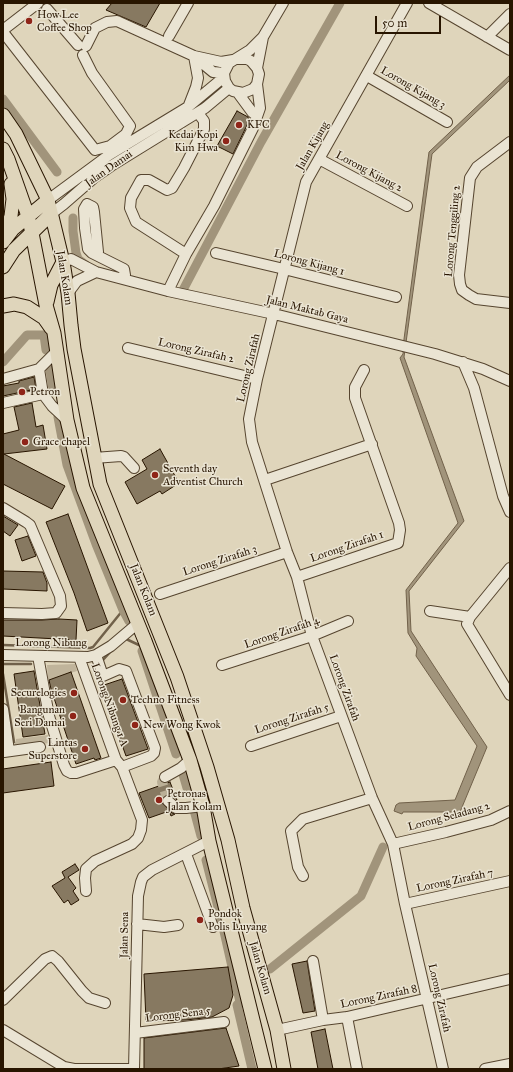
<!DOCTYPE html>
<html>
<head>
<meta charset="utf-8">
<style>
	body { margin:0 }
	#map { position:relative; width:513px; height:1072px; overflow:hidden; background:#dfd5bb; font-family:"IM FELL Great Primer",serif }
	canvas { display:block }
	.frame { position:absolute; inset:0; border:4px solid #281500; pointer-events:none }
	.scale { position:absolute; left:375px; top:16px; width:66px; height:18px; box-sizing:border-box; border:2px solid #281500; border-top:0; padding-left:5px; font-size:12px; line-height:14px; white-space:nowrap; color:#281500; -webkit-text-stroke:3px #eae4d3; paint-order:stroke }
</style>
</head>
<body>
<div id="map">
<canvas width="513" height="1072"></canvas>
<div class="frame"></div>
<div class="scale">50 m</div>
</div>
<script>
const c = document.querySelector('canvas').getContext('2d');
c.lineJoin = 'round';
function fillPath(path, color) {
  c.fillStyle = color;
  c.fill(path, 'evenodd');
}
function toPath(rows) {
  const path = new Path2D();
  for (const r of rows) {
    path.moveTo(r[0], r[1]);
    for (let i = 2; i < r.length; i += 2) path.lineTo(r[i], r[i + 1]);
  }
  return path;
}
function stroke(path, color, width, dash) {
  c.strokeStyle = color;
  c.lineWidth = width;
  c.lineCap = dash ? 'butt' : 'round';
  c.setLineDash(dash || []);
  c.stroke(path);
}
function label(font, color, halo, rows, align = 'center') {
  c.font = font + ' "IM FELL Great Primer",serif';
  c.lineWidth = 3;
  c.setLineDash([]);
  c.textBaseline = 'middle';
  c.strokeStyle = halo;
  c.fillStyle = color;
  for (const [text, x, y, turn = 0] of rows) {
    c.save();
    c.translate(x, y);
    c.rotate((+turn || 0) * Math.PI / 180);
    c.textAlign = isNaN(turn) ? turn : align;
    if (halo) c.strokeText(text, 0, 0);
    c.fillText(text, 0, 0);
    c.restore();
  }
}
const green = toPath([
	[75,664,77,671,48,680,47,665],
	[48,735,49,743,16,748,15,746,14,742,16,742,16,739]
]);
const water = toPath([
	[510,75,510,80,432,154,404,357,464,521,409,591,411,631,487,747,460,812,403,812,402,814,394,811,396,805,399,803,455,800,477,746,416,656,417,648,408,633,406,590,458,523,400,358,403,354,404,339,429,152,510,75]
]);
const stream = toPath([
	[124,638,141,646],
	[3,645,90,648,93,647,123,610],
	[103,660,112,650],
	[3,664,31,664],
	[3,674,14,742]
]);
const canal = toPath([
	[3,99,57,172],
	[73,218,73,231,76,253,78,259,86,265],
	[183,290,261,142,340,3],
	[3,362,27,335,44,335,46,350],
	[50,370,53,389],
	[58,417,67,465,96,544,123,610,129,621],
	[142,651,176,754],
	[182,771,187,788],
	[194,810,201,836],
	[206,860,223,927,240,1002],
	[270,969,361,896,383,847],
	[242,1000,237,1005,252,1069]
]);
const building = toPath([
	[112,3,160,3,146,27,106,10,112,3],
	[237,111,248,117,249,121,233,154,217,146,237,111],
	[34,377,36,389,3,396,3,386,19,383,19,381,34,377],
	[32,403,36,427,43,425,47,449,4,454,65,486,52,509,3,484,3,434,19,430,14,407,32,403],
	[160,449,179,483,162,494,160,491,137,504,125,482,147,469,142,460,160,449],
	[68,514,108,623,87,631,74,593,46,522,68,514],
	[3,516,18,525,10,536,3,531,3,516],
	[28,536,36,556,22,561,15,540,28,536],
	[3,571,43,572,47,583,47,591,3,589,3,571],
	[59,619,77,620,76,640,3,636,3,620,42,620,59,619],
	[34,671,45,734,23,737,14,674,34,671],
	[71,672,101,758,95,760,94,758,76,764,51,689,49,680,71,672],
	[122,679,148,749,126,756,101,686,122,679],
	[51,762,54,786,3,793,3,769,51,762],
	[170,782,177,800,172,796,166,795,163,797,162,803,172,813,175,814,171,816,169,811,149,818,139,793,170,782],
	[75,864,79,870,68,877,76,888,73,891,79,900,71,905,68,900,64,903,52,886,65,878,62,872,75,864],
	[307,961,315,1011,303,1013,292,964,307,961],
	[228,967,233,995,229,1008,212,1017,186,1020,146,1021,144,974,228,967],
	[226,1028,239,1066,218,1069,144,1069,144,1038,226,1028],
	[325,1029,333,1069,318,1069,311,1032,325,1029]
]);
const minorTunnel = toPath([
	[165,777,162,782,168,801]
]);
const minor = toPath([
	[407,3,306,182,257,379,249,419,252,442,287,552,297,577,312,636,372,798,393,844,405,904,443,1069],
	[429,3,510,50],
	[47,9,78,45],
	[3,30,38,3],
	[3,32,95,150,110,146,126,134,130,126,92,73,83,55],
	[169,36,188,3],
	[487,37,510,14],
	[86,46,95,28,107,22,117,21,194,56,221,62,233,60],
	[196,58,213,72,224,73],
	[238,59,247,59,251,61,257,68,259,74,257,84,253,89,243,93,233,91,229,88,225,81,224,73,229,63,250,50,263,37],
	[257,68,263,37,283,3],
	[367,76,447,122],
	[238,93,252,112,257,116],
	[189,105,196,87,198,78,194,56],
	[510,142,477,167,470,178,459,275,460,284,462,290,469,295,476,299,510,303],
	[319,159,407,206],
	[48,200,109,155,188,107,224,77],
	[87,204,93,207,94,212,98,252,94,254,92,253,88,249,85,228,84,209,87,204],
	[51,214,64,204,95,177,111,166,205,108,229,88],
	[216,253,284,269,396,297],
	[94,254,124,269,125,275,120,278],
	[186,254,136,222,130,208,131,198,141,180,149,180,167,190,172,188,184,168,204,129,204,121,198,113],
	[63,262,71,259,96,272,168,291,274,314,435,354,483,369,510,381],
	[168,291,186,254,214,206,253,128,260,108,257,84],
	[68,293,77,281,96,272],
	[128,348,257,379],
	[463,362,474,388,503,496,510,512],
	[39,369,57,351],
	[3,379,39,369,43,394],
	[3,403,43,394,52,406,67,420],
	[94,458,121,456,124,457,134,468],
	[265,480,372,444],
	[3,508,26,522,30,525,60,596,61,606,56,613,42,614,3,613],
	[510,568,470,617,467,624,510,695],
	[297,577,398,543,400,530,399,523,355,398,355,387,364,370],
	[160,594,287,552],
	[430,611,470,617],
	[3,655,88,657,96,655,111,646,137,624],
	[96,655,103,676,119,669,126,671,155,748,154,753,151,756,122,767],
	[38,656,49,716,64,765,67,771,71,773,76,773,116,760],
	[79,657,116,760,122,767,142,820,141,830,138,838,132,844,95,861,86,869,85,878,86,891],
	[222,665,312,636,348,621],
	[3,709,9,751],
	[251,746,341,716],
	[4,752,40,747],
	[165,777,181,768,190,760],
	[168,801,176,808,186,808,203,806],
	[393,844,446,832,491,820,510,811],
	[186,854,213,927],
	[303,876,298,867,291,831,303,819,372,798],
	[405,904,510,881],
	[137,924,164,927,178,925],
	[313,961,323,1020],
	[3,1000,45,959,52,956,58,961,82,991,89,998,105,1003],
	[347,1017,357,1069],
	[3,1030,64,1067,74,1069,129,1069],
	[277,1030,323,1020,347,1017,510,979],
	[135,1033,224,1022],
	[134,1069,138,896,141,882,143,877,152,870,209,841],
	[485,1069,510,1064]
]);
const major = toPath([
	[3,115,16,134,48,200,63,262,68,293,71,325,74,349,100,484,177,677,207,767,228,840,243,908,277,1030,284,1069],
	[3,149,8,159,28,216,32,233,46,305,54,333,67,420,83,488,145,641,190,760,203,806,209,841,265,1069],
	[3,232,8,225,11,216,13,199,11,184],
	[3,242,13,229,48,200],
	[3,267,14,250,51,214],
	[47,302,51,285,63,262],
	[3,306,14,304,27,307,44,318,51,328]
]);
const markers = [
	[29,21,4,"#8f2418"],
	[239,125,4,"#8f2418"],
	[226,141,4,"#8f2418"],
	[22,392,4,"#8f2418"],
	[25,442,4,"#8f2418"],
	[155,475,4,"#8f2418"],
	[74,693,4,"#8f2418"],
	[123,700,4,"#8f2418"],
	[73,716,4,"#8f2418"],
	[135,725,4,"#8f2418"],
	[85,749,4,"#8f2418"],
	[159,800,4,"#8f2418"],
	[200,920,4,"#8f2418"]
];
const poiNames = [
	["How Lee",37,15],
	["Coffee Shop",37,28],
	["KFC",247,125],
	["Kedai Kopi",218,135,"right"],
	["Kim Hwa",218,148,"right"],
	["Petron",30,392],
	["Grace chapel",33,442],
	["Seventh day",163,469],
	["Adventist Church",163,482],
	["Securelogies",66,693,"right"],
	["Techno Fitness",131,700],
	["Bangunan",65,710,"right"],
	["Seri Damai",65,723,"right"],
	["New Wong Kwok",143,725],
	["Lintas",77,743,"right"],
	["Superstore",77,756,"right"],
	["Petronas",167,794],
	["Jalan Kolam",167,807],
	["Pondok",208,914],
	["Polis Luyang",208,927]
];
const streetNames = [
	["Lorong Kijang 3",413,88,30],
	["Jalan Kijang",313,146,-60],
	["Jalan Damai",109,169,-35],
	["Lorong Kijang 2",369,172,28],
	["Lorong Tenggiling 2",453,231,-85],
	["Lorong Kijang 1",309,263,15],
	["Jalan Kolam",64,278,81],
	["Jalan Maktab Gaya",307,310,14],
	["Lorong Zirafah 2",196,351,13],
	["Lorong Zirafah",249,368,-77],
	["Lorong Zirafah 1",347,547,-19],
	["Lorong Zirafah 3",220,561,-18],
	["Jalan Kolam",143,590,68],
	["Lorong Zirafah 4",282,633,-19],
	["Lorong Nibung",51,643],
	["Lorong Zirafah",344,688,70],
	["Lorong Nibung 1 A",109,705,70],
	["Lorong Zirafah 5",292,719,-18],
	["Lorong Seladang 2",449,817,-15],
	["Lorong Zirafah 7",455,881,-12],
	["Jalan Sena",125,935,-89],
	["Jalan Kolam",260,968,74],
	["Lorong Zirafah 8",379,997,-12],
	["Lorong Zirafah",439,998,77],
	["Lorong Sena 5",178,1015,-7]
];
fillPath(green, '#c0b49b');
fillPath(water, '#a1947b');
stroke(water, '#71614a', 1);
stroke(stream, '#71614a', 2.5);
stroke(canal, '#a1947b', 9);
fillPath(building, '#877961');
stroke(building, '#281500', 1);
stroke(minorTunnel, '#baaf96', 10, [10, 5]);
stroke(minor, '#56452f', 12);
stroke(major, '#281500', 15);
stroke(minor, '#eae4d3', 10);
stroke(major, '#dfd5bb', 13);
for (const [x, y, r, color] of markers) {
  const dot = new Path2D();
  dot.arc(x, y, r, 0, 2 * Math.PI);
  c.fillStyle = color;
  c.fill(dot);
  stroke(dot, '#eae4d3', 1.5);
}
label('11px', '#281500', '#eae4d3', poiNames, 'left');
label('11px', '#281500', '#eae4d3', streetNames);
</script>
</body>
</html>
